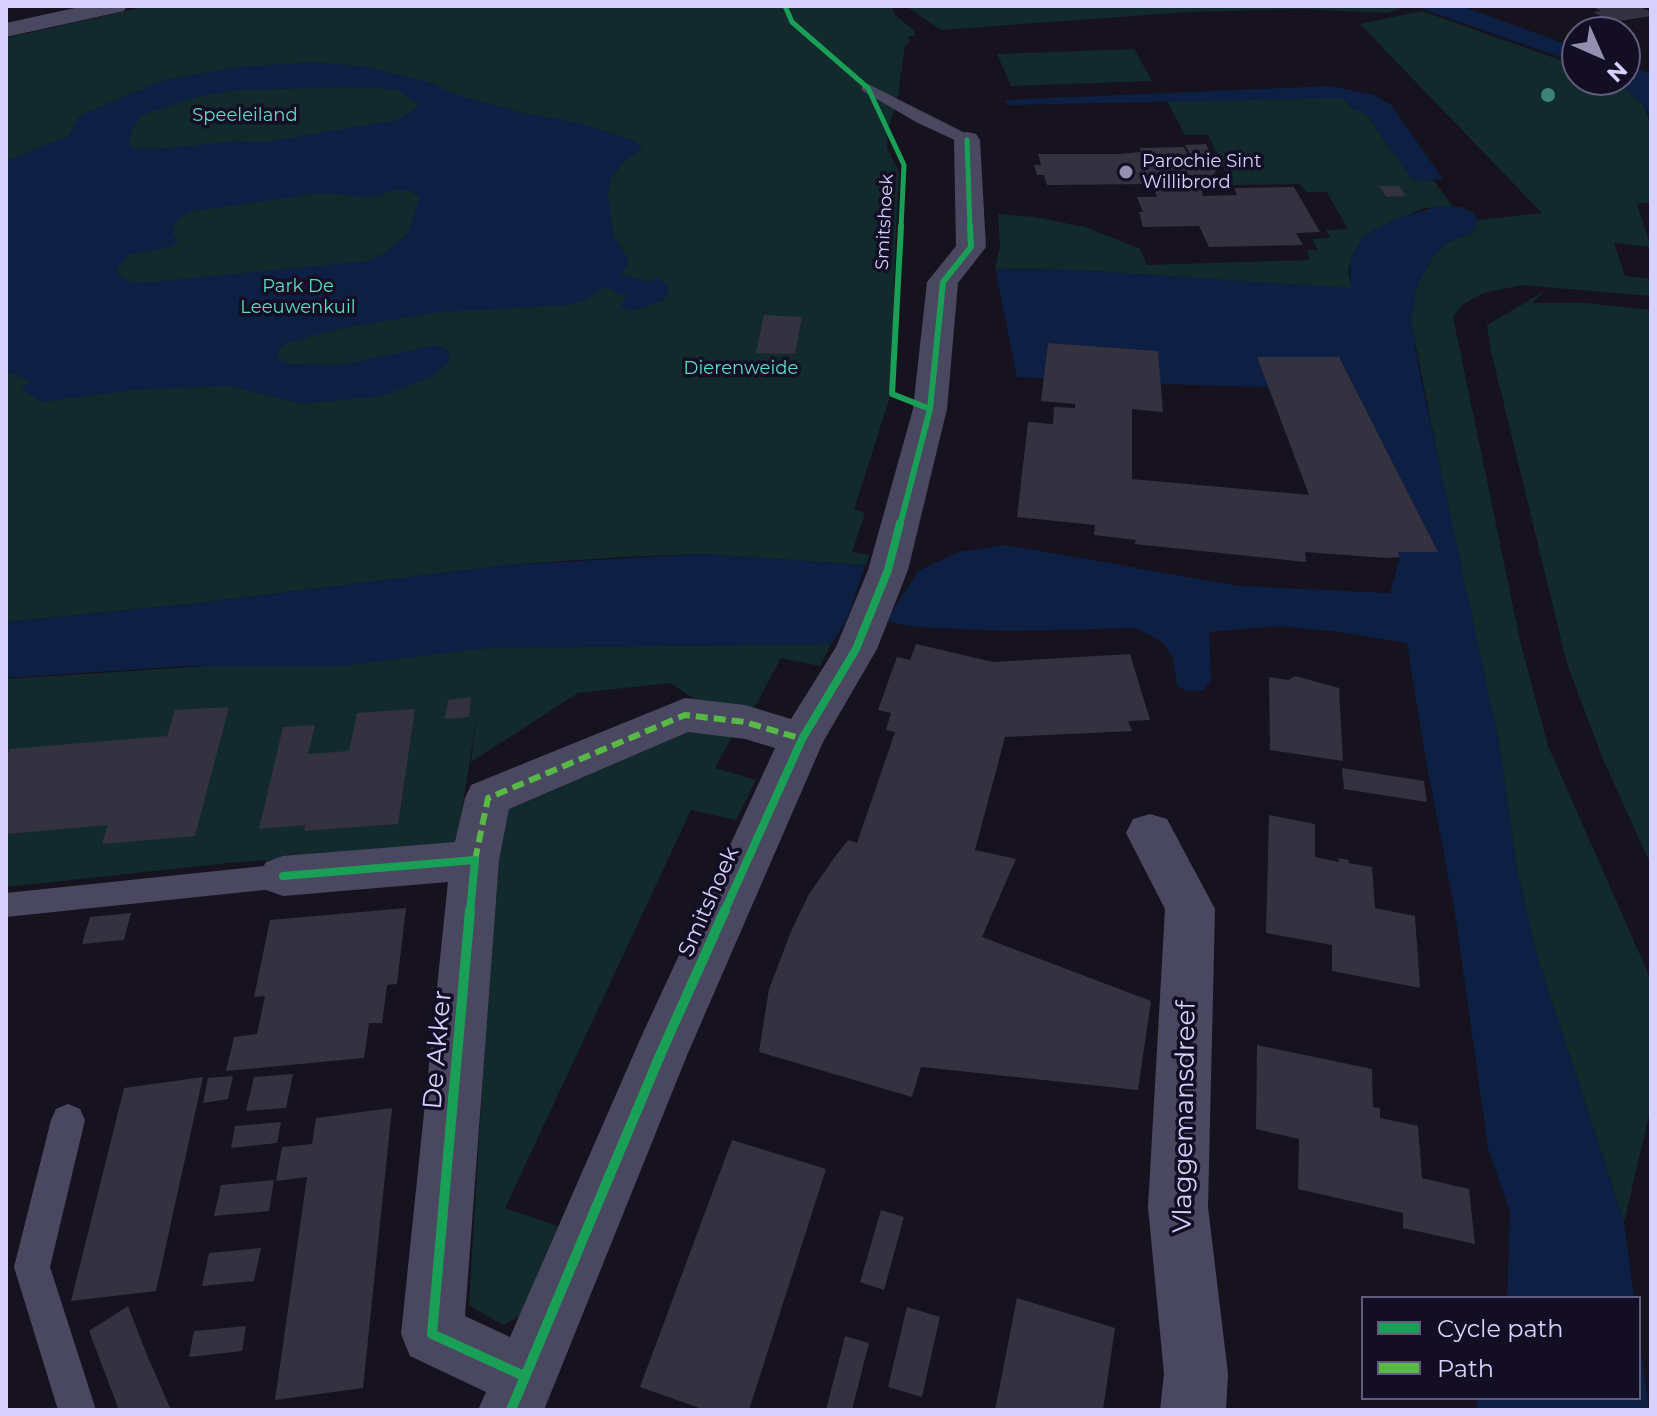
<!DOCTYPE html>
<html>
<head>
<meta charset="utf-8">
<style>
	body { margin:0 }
	#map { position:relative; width:1657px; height:1416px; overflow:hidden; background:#16131f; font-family:Montserrat,sans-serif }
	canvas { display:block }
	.frame { position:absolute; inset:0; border:8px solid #d8d1ff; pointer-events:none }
	.legend { position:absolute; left:1361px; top:1296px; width:280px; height:104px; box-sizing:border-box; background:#130e24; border:2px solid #625c7c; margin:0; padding:10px 14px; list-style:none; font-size:24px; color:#d8d1ff }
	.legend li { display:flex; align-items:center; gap:16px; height:40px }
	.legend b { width:40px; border:2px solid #625c7c }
	.north { position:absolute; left:1561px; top:16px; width:80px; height:80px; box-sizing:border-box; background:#130e24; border:2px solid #625c7c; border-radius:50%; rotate:135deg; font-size:22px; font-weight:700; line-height:32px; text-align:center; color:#d8d1ff }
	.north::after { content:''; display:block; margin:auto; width:28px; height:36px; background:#948eb1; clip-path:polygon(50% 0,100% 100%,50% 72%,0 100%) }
</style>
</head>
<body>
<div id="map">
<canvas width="1657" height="1416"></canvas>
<div class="frame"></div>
<ul class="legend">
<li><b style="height:10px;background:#1a9f57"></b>Cycle path</li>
<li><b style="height:10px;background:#58b947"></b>Path</li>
</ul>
<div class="north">N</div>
</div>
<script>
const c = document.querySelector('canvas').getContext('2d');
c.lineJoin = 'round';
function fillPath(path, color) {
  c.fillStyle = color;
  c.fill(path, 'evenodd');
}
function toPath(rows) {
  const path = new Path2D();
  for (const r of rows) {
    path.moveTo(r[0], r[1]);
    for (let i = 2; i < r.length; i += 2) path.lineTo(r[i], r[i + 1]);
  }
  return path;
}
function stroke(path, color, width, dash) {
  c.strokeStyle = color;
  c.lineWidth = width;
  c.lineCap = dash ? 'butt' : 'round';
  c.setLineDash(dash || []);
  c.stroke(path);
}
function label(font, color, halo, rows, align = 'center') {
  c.font = font + ' Montserrat,sans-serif';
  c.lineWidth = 7;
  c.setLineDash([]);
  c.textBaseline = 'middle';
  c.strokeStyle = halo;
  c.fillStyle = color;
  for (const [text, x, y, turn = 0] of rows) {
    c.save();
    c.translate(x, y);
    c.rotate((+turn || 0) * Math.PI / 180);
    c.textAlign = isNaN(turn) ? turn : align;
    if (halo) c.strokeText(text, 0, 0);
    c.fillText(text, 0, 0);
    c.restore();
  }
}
const green = toPath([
	[148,6,891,6,896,16,914,30,915,36,908,36,910,42,905,46,898,96,888,130,887,148,899,172,894,280,895,381,854,509,865,513,852,552,870,555,865,565,702,554,620,557,507,565,200,603,6,622,6,38],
	[906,6,992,8,1407,6,1388,13,1302,9,1188,12,941,30],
	[1422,11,1577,66,1577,80,1614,80,1642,103,1651,123,1651,202,1637,204,1651,247,1614,243,1625,276,1651,279,1651,296,1522,285,1483,293,1462,305,1453,317,1521,645,1548,746,1651,980,1651,1107,1624,1222,1536,952,1517,870,1499,742,1457,552,1411,321,1417,286,1432,258,1446,243,1472,233,1478,220,1542,213,1360,24],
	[1134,49,1152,81,1011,86,997,54],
	[1329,96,1343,98,1352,108,1366,114,1412,179,1434,181,1453,207,1424,208,1364,235,1350,260,1348,272,1352,289,1076,270,995,269,1000,247,998,214,1034,217,1085,227,1140,249,1147,265,1310,260,1307,250,1318,250,1312,239,1330,238,1326,230,1348,229,1327,192,1306,192,1300,184,1232,185,1208,135,1185,135,1167,101],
	[1545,291,1532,303,1585,303,1651,310,1651,865,1603,759,1567,664,1491,351,1487,325],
	[831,644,820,666,781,658,752,712,709,708,670,683,578,693,471,762,477,715,456,846,228,863,6,887,6,679,487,648],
	[686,726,733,735,715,768,756,780,736,820,691,810,505,1208,558,1226,520,1316,503,1325,469,1305,499,807]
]);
const water = toPath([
	[1414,6,1464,7,1577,48,1577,63],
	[312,62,360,66,430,82,454,94,523,113,580,123,632,140,643,147,625,161,611,178,608,196,614,236,627,257,628,267,620,274,650,282,657,278,667,284,669,292,663,301,629,312,621,306,626,297,605,287,587,299,569,305,440,312,338,329,289,342,278,350,279,358,289,364,342,365,436,345,449,351,449,363,431,377,383,396,302,404,230,386,144,389,42,402,21,389,31,381,6,372,6,161,68,136,80,115,164,80,239,67],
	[367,87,398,90,419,106,397,120,265,142,235,141,168,148,135,149,129,145,132,131,141,115,200,96,240,90],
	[392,190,409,191,420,197,408,233,385,253,367,261,142,283,130,281,120,276,117,270,128,255,171,247,178,242,173,233,175,222,189,212,321,193,367,197,379,196],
	[1625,66,1651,73,1651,120,1642,103,1614,80,1625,80],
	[1329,86,1374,95,1391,105,1443,179,1419,181,1412,179,1366,114,1352,108,1343,98,1009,105,1004,100],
	[1439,206,1460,207,1474,213,1478,220,1472,233,1446,243,1432,258,1417,286,1411,321,1419,369,1499,742,1517,870,1536,952,1624,1222,1634,1298,1507,1298,1510,1212,1488,1148,1454,906,1425,755,1407,643,1340,632,1278,626,1209,632,1211,681,1203,690,1188,692,1177,685,1173,658,1163,643,1136,628,1010,631,916,627,886,621,918,571,958,552,1006,545,1239,586,1390,593,1400,557,1398,552,1438,552,1339,357,1261,357,1268,387,1160,384,1157,351,1048,343,1044,378,1017,377,995,269,1076,270,1351,288,1350,260,1364,235,1395,219],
	[702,554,865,565,848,617,831,644,487,648,343,666,185,666,6,678,6,622,200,603,507,565],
	[1639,1334,1649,1410,1477,1410,1476,1398,1639,1398]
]);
const building = toPath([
	[1591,6,1638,6,1651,12,1651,16,1613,22,1593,12,1601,11],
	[1206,144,1211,154,1190,154,1185,145],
	[1184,147,1189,158,1211,164,1216,171,1213,176,1198,178,1203,196,1237,195,1234,188,1294,187,1320,232,1296,233,1303,245,1209,247,1199,226,1143,227,1139,212,1143,212,1137,197,1157,197,1152,184,1047,185,1044,175,1037,175,1034,165,1041,165,1038,154,1119,154,1141,152,1140,148],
	[1379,186,1399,186,1406,196,1387,197],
	[764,315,802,317,795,354,756,353],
	[1048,343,1158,351,1163,412,1132,409,1132,479,1309,495,1257,357,1339,357,1438,552,1398,552,1400,557,1386,558,1305,552,1306,562,1135,544,1136,540,1094,535,1095,525,1017,517,1028,422,1053,424,1054,407,1075,408,1075,404,1041,401],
	[916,644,993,662,1130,654,1150,720,1128,721,1132,731,1005,737,975,850,1016,859,982,937,1151,1001,1138,1090,921,1067,912,1097,759,1052,769,989,792,929,809,894,837,854,848,840,857,843,895,732,886,730,891,713,878,710,897,657,910,660],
	[1295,676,1339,688,1343,761,1270,750,1269,677,1288,680],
	[471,697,469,717,445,719,448,700],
	[229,707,195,836,102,844,108,825,6,834,6,758,10,749,167,736,175,710],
	[415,709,398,824,304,831,305,825,259,829,283,727,315,725,308,754,349,751,357,713],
	[1342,768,1424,781,1427,802,1344,789],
	[1269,815,1315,824,1315,857,1339,862,1338,858,1349,860,1348,863,1372,867,1375,908,1415,916,1420,988,1332,971,1332,945,1266,933],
	[406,908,397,984,387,985,382,1023,369,1023,364,1058,226,1071,234,1037,257,1034,265,996,254,997,270,920],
	[131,913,124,940,82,944,90,917],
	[1257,1045,1372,1069,1373,1107,1380,1108,1380,1118,1418,1126,1422,1178,1469,1189,1475,1244,1403,1228,1403,1213,1298,1189,1299,1139,1256,1129],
	[293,1074,286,1108,246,1111,254,1077],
	[233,1076,228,1099,203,1103,208,1078],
	[203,1077,156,1291,71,1301,124,1088],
	[392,1108,363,1388,275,1400,307,1177,276,1181,282,1147,312,1144,316,1118],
	[281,1122,277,1143,231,1148,235,1126],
	[732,1140,826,1169,749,1410,705,1410,640,1387],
	[274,1180,269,1211,214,1216,221,1185],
	[881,1210,904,1217,884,1290,860,1282],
	[261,1248,254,1281,202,1286,209,1253],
	[1017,1298,1115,1328,1103,1410,995,1410],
	[128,1306,147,1355,171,1410,119,1410,89,1331],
	[907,1307,940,1317,922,1397,888,1387],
	[246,1326,242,1351,189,1357,194,1331],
	[845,1336,869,1343,852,1410,826,1410]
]);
const lane = toPath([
	[868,84,973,137,975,140,973,143,961,143,916,122,863,91,861,88,868,84],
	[283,864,293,867,298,876,293,885,283,888,6,917,6,893,283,864],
	[68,1104,80,1109,85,1120,50,1267,96,1410,58,1410,14,1267,51,1120,56,1109,68,1104]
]);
const street = toPath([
	[84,6,127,6,124,11,6,37,6,23,84,6],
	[967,132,976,134,980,140,986,247,958,283,947,409,908,570,877,649,823,742,688,1053,544,1410,478,1410,486,1392,410,1356,401,1334,448,882,283,896,266,890,258,876,266,862,283,856,455,842,465,798,471,785,685,698,745,705,791,719,836,647,868,570,913,409,927,282,956,246,954,140,958,134,967,132],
	[688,732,745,739,775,748,642,1035,510,1337,465,1316,499,860,509,809,688,732],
	[1150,814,1167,819,1215,909,1208,1207,1228,1374,1226,1410,1160,1410,1164,1374,1148,1207,1165,909,1126,833,1133,819,1150,814]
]);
const quiet = toPath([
	[475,860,488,798,685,715,745,722,802,739]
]);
const cyclewayFar3 = toPath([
	[785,6,792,22,868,88,904,165,901,228],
	[967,140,970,228]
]);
const cyclewayFar2 = toPath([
	[901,226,892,394,930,409],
	[900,525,930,409,943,282,971,247,970,226]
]);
const cyclewayFar1 = toPath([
	[283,876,475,860,470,912],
	[724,912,802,739,856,649,888,570,900,523]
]);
const cycleway = toPath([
	[470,910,432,1334,524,1376],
	[511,1410,661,1053,725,910]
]);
const trees = [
	[1548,95]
];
const markers = [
	[1126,172,8,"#948eb1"]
];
const farParknames = [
	["Speeleiland",245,116],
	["Park De",298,287],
	["Leeuwenkuil",298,308],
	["Dierenweide",741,369]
];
const farPoinames = [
	["Parochie Sint",1142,162],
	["Willibrord",1142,183]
];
const farStreetnames = [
	["Smitshoek",885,222,-87]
];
const streetNames = [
	["Smitshoek",709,902,-66]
];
const nearStreetnames = [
	["De Akker",438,1050,-85],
	["Vlaggemansdreef",1185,1117,-89]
];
fillPath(green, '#122a2c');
fillPath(water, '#0d1f42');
fillPath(building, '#343141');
fillPath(lane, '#4a4860');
fillPath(street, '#4a4860');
stroke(quiet, '#58b947', 6, [12, 6]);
stroke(cyclewayFar3, '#1a9f57', 5);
stroke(cyclewayFar2, '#1a9f57', 6);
stroke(cyclewayFar1, '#1a9f57', 8);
stroke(cycleway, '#1a9f57', 10);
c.fillStyle = '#3d8379';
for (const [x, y] of trees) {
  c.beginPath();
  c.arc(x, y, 7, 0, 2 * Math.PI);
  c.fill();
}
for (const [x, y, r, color] of markers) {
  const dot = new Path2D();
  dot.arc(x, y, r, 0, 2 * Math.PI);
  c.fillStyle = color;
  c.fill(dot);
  stroke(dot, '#130e24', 3);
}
label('18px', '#5ddfc2', '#130e24', farParknames);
label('18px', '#d8d1ff', '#130e24', farPoinames, 'left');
label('18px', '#d8d1ff', '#130e24', farStreetnames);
label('22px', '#d8d1ff', '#130e24', streetNames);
label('26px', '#d8d1ff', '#130e24', nearStreetnames);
</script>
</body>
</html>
